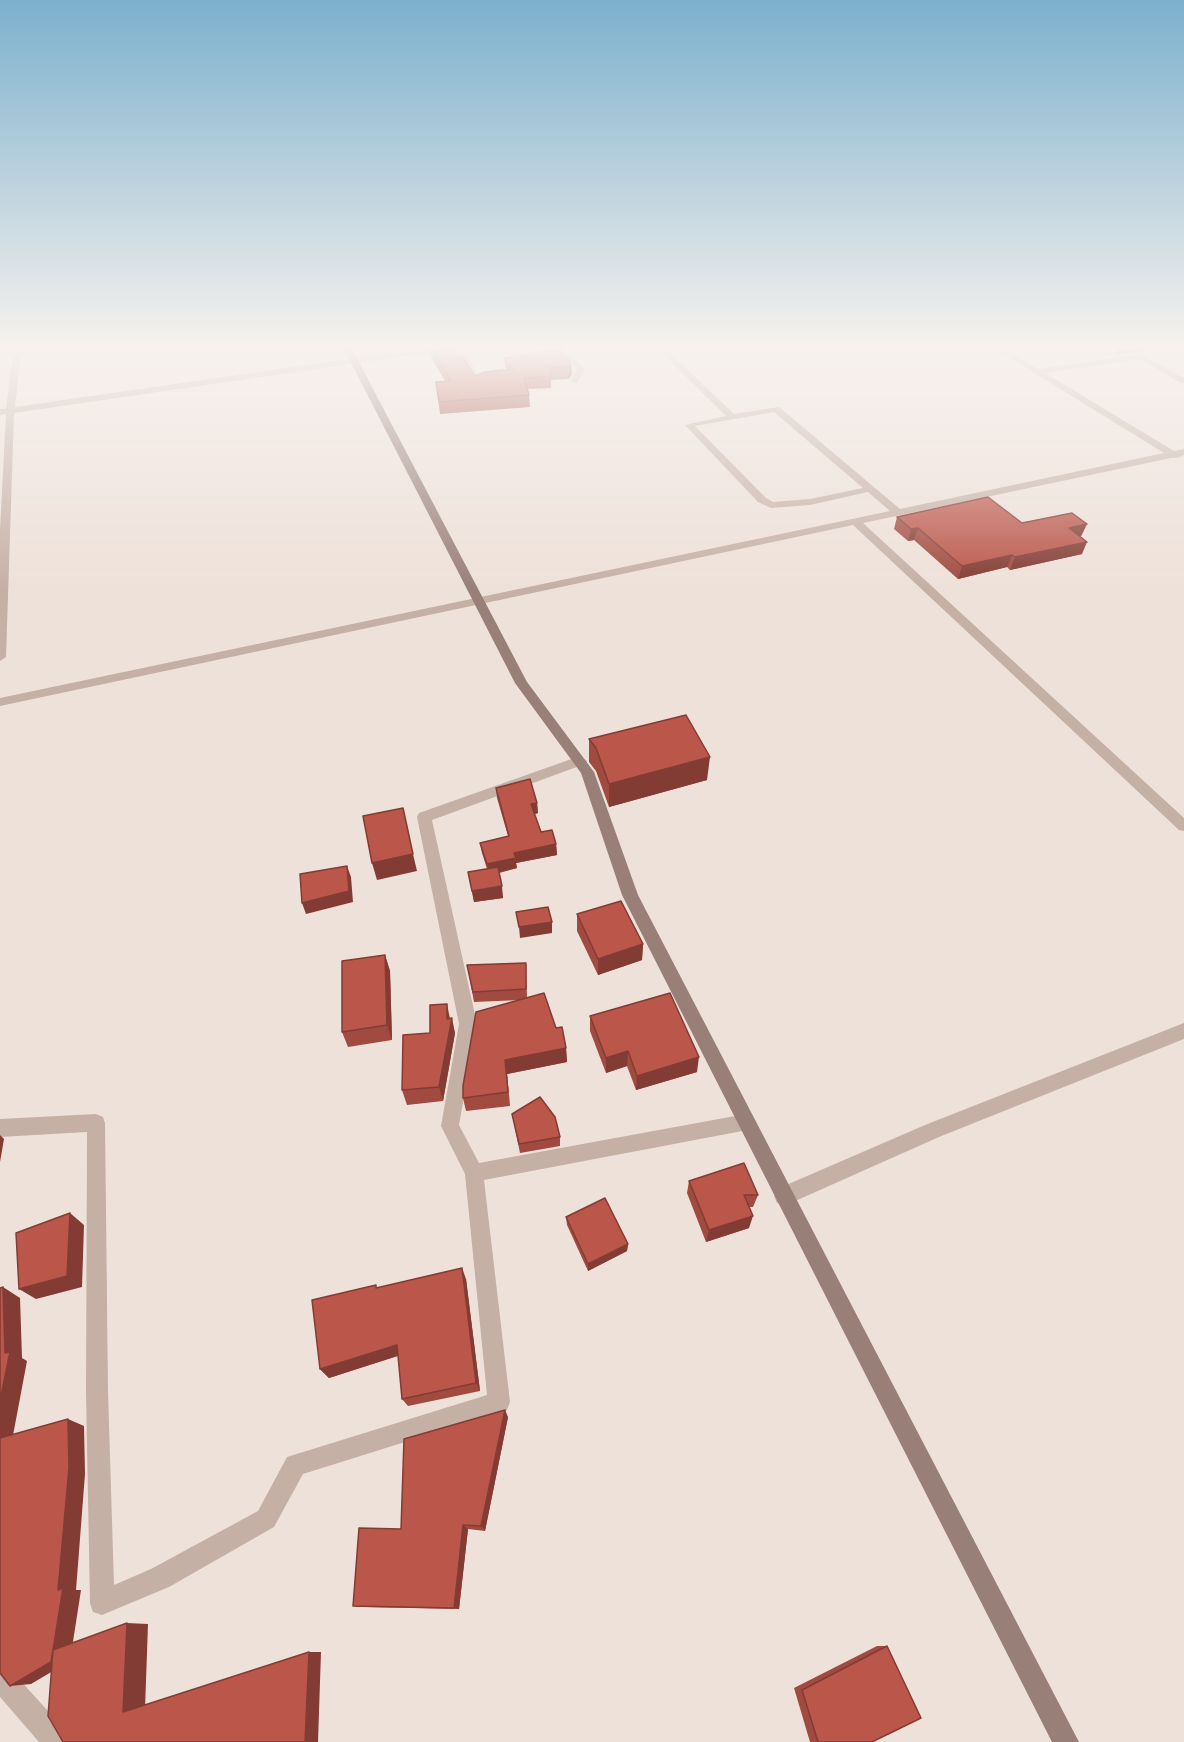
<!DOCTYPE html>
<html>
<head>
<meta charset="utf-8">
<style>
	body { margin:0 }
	canvas { display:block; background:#eee1d9 }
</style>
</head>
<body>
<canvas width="1184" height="1742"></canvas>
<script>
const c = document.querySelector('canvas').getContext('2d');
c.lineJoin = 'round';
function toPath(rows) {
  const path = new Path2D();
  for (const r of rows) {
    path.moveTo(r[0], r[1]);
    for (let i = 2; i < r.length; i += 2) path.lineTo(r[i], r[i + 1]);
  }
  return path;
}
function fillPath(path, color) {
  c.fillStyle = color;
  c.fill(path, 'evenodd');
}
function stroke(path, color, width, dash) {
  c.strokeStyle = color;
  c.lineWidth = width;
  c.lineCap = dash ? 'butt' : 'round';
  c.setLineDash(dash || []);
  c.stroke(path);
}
const street = toPath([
	[14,345,22,345,15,407,446,345,466,345,461,348,484,383,477,385,454,349,14,413,6,657,0,661,0,530,6,414,0,415,0,409,6,409,14,345],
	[553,345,561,345,585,369,577,383,570,381,577,369,553,345],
	[654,345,662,345,734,414,779,407,900,509,1164,453,989,345,998,345,1038,369,1141,354,1184,378,1184,383,1181,383,1140,359,1045,373,1174,451,1184,449,1184,455,1178,458,1171,458,863,523,1184,818,1184,831,1179,830,853,525,0,706,0,698,890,511,868,492,810,505,771,508,758,502,685,425,726,416,654,345],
	[774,412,863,488,810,499,773,502,766,498,695,426,774,412],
	[580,756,587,761,585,764,432,820,477,1024,459,1125,479,1163,746,1114,753,1117,755,1123,753,1129,484,1180,510,1402,507,1410,303,1474,274,1527,169,1587,102,1615,93,1612,90,1603,86,1392,87,1132,0,1137,0,1119,96,1114,103,1117,105,1123,108,1392,114,1585,151,1569,258,1511,287,1457,487,1395,465,1174,441,1126,459,1024,417,817,419,813,580,756],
	[1184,1023,1184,1039,939,1137,784,1206,777,1203,774,1196,777,1189,925,1125,1184,1023],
	[0,1664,9,1668,67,1732,70,1742,39,1742,0,1697,0,1664]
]);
const secondary = toPath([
	[342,345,350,345,527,682,594,772,638,895,1079,1742,1052,1742,622,895,581,773,515,683,342,345]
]);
const wall = toPath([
	[429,345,450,345,457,356,475,376,506,370,504,358,571,363,572,374,569,379,551,380,551,388,527,389,529,395,530,407,440,414,436,382,445,381,430,355],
	[1117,345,1147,345,1145,350,1117,355],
	[897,517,1022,523,1087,524,1081,536,1080,536,1082,554,1010,570,1007,567,958,579,914,540,908,541,894,529],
	[589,739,707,780,609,807,596,771,589,762],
	[496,788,537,803,538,813,534,814,541,832,556,844,557,855,516,863,517,868,499,873,503,898,474,902,468,872,487,869,482,853,480,843,508,836,497,798],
	[577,914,643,944,642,960,598,975,577,931],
	[385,955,390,971,392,1040,348,1047,342,1032],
	[526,963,527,998,556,1028,566,1048,567,1062,507,1074,510,1106,466,1111,463,1098,521,1000,474,1002,467,965],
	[590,1016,697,1072,636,1090,627,1066,606,1073,590,1031],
	[450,1018,455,1033,443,1101,407,1105,402,1090,430,1033],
	[512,1114,560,1137,560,1146,520,1153],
	[689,1181,758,1195,753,1207,750,1207,749,1228,706,1242,687,1193],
	[566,1217,628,1244,627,1251,588,1271,567,1225],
	[466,1279,480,1391,408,1406,402,1399,398,1356,329,1378,320,1369,378,1288],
	[508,1417,485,1531,468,1529,459,1609,362,1607,353,1606,401,1529],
	[877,1646,887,1646,872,1742,810,1742,794,1688]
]);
const shadedWall = toPath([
	[1147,345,1145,350,1117,355,1119,350],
	[571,363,572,374,569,379,569,367],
	[1087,524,1081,536,1064,540,1069,528],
	[918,528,914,540,908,541,911,529],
	[1087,542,1082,554,1010,570,1015,557],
	[1012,555,1007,567,958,579,962,566],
	[710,757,707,780,609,807,609,784],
	[537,803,538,813,532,815,531,804],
	[556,844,557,855,516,863,517,868,489,875,487,864,514,853],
	[413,854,417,871,377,880,372,863],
	[347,866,351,877,353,902,306,914,302,903],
	[502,886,503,898,474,902,472,891],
	[552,922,552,933,520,938,519,927],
	[643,944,642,960,598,975,598,959],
	[385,955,390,971,392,1040,387,1025],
	[447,1004,450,1019,452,1018,455,1033,443,1101,439,1087,447,1019],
	[566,1048,567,1062,507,1074,510,1106,505,1060],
	[628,1051,627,1066,606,1073,606,1058],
	[699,1057,697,1072,636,1090,637,1076],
	[0,1135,4,1139,0,1162],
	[70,1213,84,1225,82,1287,36,1299,19,1289],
	[753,1216,749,1228,706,1242,709,1230],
	[628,1244,627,1251,588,1271,588,1264],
	[462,1268,466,1279,480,1391,476,1383],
	[3,1287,20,1298,22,1358,27,1361,11,1446,0,1442,0,1401,5,1353],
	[397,1345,403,1354,329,1378,320,1369],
	[505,1410,508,1417,485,1531,481,1526],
	[68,1419,84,1426,85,1474,76,1590,81,1590,70,1661,31,1684,10,1686,58,1590],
	[463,1525,468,1529,459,1609,454,1608],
	[127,1623,148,1624,145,1709,123,1712],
	[309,1652,321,1652,318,1742,305,1742]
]);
const building = toPath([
	[430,345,450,345,457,356,461,355,475,376,485,372,513,369,504,358,559,349,571,363,569,367,549,368,551,376,524,378,529,395,439,402,436,382,451,381,430,345],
	[1119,345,1146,345,1119,350,1119,345],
	[988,497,1022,523,1072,513,1087,524,1069,528,1087,542,1015,557,1012,555,962,566,918,528,911,529,897,517,988,497],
	[686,715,710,757,609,784,596,748,589,739,686,715],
	[530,779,537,803,531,804,541,832,552,830,556,844,514,853,516,858,487,864,480,843,509,836,496,788,530,779],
	[403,808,413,854,372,863,363,816,403,808],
	[347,866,349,891,302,903,300,874,347,866],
	[498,867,502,886,472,891,468,872,498,867],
	[621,901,643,944,598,959,577,914,621,901],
	[548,907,552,922,519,927,516,912,548,907],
	[385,955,387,1025,342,1032,342,961,385,955],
	[526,963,526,989,473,992,467,965,526,963],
	[544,993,556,1028,562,1027,566,1048,505,1060,508,1092,463,1098,463,1086,476,1012,544,993],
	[670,993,699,1057,637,1076,628,1051,606,1058,590,1016,670,993],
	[447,1004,447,1019,452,1018,439,1087,402,1090,403,1035,430,1033,430,1005,447,1004],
	[540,1097,555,1117,560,1137,519,1144,512,1114,540,1097],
	[744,1163,758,1195,744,1195,753,1216,709,1230,689,1181,744,1163],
	[605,1198,628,1244,588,1264,566,1217,605,1198],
	[70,1213,67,1276,19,1289,16,1233,70,1213],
	[462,1268,476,1383,402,1399,397,1345,320,1369,312,1300,376,1285,376,1288,462,1268],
	[3,1287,5,1353,10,1352,0,1401,0,1288,3,1287],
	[505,1410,481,1526,463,1525,454,1608,353,1606,359,1528,401,1529,404,1439,505,1410],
	[68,1419,69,1468,58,1590,63,1588,51,1662,10,1686,0,1673,0,1438,68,1419],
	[127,1623,123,1712,309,1652,305,1742,63,1742,48,1716,53,1650,127,1623],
	[887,1646,921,1718,872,1742,818,1742,802,1690,887,1646]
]);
fillPath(street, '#c5b0a6');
fillPath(secondary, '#987f78');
fillPath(wall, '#a14a40');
fillPath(shadedWall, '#833c34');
fillPath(building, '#bb564a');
stroke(building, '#833c34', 1.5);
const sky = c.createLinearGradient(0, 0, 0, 589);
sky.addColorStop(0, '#7cb0cd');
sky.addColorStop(0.59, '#f7f2ee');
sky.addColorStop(1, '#f7f2ee00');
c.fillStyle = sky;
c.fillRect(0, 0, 1184, 589);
</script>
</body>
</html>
